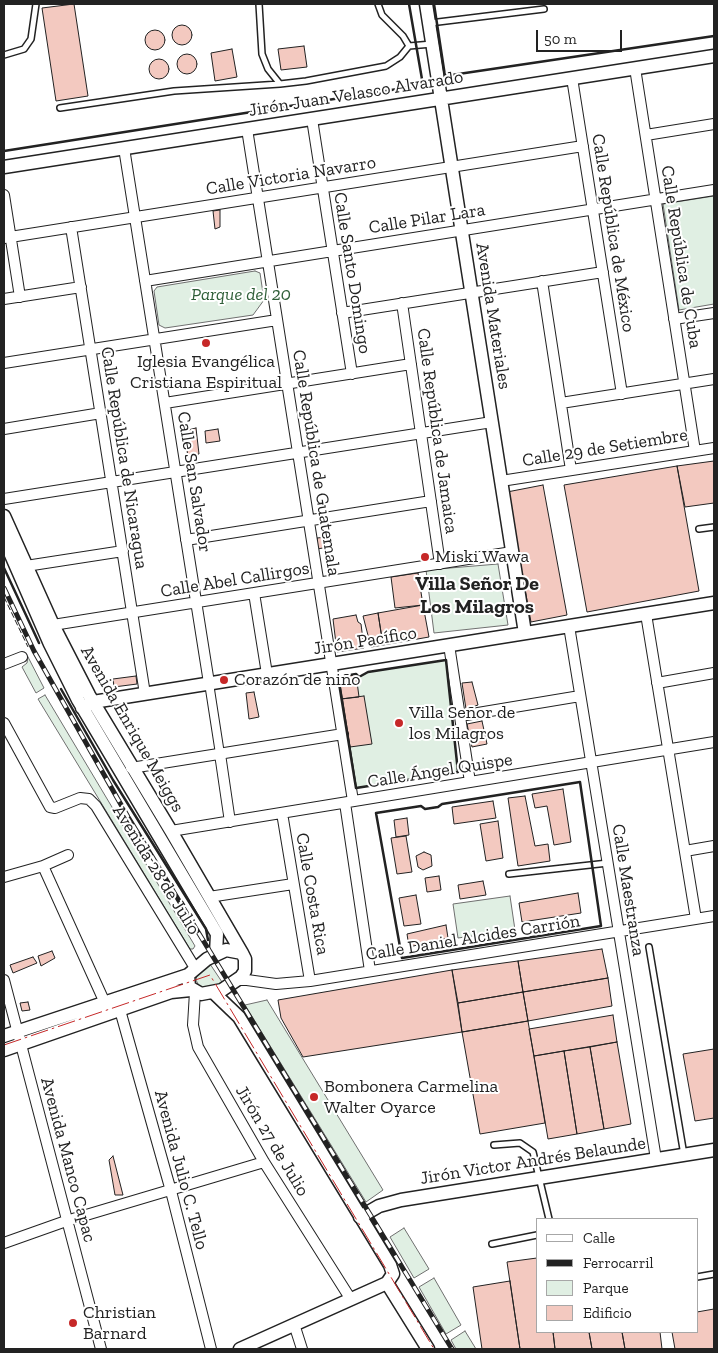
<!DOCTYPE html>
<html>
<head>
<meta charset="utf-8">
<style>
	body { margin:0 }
	#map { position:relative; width:718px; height:1353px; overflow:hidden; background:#fff; font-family:"Zilla Slab",serif }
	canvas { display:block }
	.frame { position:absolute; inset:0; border:5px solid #222; pointer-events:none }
	.legend { position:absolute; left:536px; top:1218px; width:162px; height:115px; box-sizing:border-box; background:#fff; border:1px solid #a7a7a7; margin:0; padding:6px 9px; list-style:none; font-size:15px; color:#222 }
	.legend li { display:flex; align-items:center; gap:10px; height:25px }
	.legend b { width:25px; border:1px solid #a7a7a7 }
	.scale { position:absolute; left:536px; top:30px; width:86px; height:22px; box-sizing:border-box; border:2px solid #222; border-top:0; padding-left:6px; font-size:15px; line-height:18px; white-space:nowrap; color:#222; -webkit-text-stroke:4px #fff; paint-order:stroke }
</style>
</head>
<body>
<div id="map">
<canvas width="718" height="1353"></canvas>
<div class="frame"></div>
<ul class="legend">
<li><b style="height:6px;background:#fff"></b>Calle</li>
<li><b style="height:6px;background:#222"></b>Ferrocarril</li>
<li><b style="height:14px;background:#e0efe3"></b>Parque</li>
<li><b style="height:14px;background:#f3c9c0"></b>Edificio</li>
</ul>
<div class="scale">50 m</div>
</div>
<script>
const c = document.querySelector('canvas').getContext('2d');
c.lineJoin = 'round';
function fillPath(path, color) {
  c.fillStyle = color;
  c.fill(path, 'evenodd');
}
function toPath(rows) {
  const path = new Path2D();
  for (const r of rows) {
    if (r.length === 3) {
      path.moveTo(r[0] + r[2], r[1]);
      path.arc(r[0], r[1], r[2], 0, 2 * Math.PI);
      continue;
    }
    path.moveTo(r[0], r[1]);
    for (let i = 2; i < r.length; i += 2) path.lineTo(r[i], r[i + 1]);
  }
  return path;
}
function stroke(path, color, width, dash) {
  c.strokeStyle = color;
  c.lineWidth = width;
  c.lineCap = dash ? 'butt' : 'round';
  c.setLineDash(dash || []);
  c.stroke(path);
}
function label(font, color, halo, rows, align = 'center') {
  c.font = font + ' "Zilla Slab",serif';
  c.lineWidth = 4;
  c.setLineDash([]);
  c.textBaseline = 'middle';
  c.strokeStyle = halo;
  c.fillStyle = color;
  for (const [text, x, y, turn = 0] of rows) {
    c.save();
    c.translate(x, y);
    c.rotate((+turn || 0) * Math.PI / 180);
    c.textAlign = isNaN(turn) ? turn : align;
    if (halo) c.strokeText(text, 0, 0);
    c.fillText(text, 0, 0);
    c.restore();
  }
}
const green = toPath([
	[714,196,714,304,679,310,663,204,714,196],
	[255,271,260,273,264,300,253,315,165,328,159,325,154,291,157,287,255,271],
	[498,564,508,625,434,633,426,570,498,564],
	[28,657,44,688,36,693,22,667,27,663,28,657],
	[446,660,458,772,356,788,338,677,356,674,359,677,368,672,446,660],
	[45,695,195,946,193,949,190,949,38,699,45,695],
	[510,896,515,930,458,938,453,904,510,896],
	[210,964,222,982,218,985,200,988,196,980,197,975,210,964],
	[267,1000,383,1190,366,1202,245,1005,267,1000],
	[404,1228,429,1269,414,1278,390,1237,404,1228],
	[434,1278,461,1325,446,1334,419,1287,434,1278],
	[465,1331,476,1349,456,1349,451,1340,465,1331]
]);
const building = toPath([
	[74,4,88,96,56,101,42,8,74,4],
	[182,35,10],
	[155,40,10],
	[304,46,307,67,281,70,278,49,304,46],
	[232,49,237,77,215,81,211,53,232,49],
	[187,64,10],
	[159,69,10],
	[220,210,220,227,215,229,213,211,220,210],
	[196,428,199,454,188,457,184,431,196,428],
	[218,429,220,441,206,443,205,431,218,429],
	[714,461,714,503,685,507,677,466,714,461],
	[677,466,699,591,587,612,564,485,677,466],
	[543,485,567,615,531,622,507,492,543,485],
	[327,537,329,547,317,549,317,538,327,537],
	[418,573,423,605,395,608,391,577,418,573],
	[423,605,429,637,383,645,378,613,423,605],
	[378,613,383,645,371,647,363,616,378,613],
	[356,615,358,622,361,624,364,648,337,652,333,619,356,615],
	[356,674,359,697,341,699,338,677,356,674],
	[136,676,137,684,114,687,113,679,136,676],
	[472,682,478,705,466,709,462,683,472,682],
	[254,692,259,717,249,719,246,693,254,692],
	[364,696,372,744,350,747,341,699,364,696],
	[482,721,487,744,472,747,467,724,482,721],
	[563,789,571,842,554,845,547,806,535,808,532,794,563,789],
	[525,796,535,846,548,844,550,861,518,866,508,798,525,796],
	[493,801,496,818,454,824,452,807,493,801],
	[407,818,409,835,396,837,394,820,407,818],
	[498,821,503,858,486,861,480,824,498,821],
	[406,836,412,872,397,874,391,838,406,836],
	[424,852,431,855,432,866,423,870,418,867,416,856,424,852],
	[439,876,441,890,427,892,425,878,439,876],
	[483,881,486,895,460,899,458,885,483,881],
	[578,893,581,913,522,922,519,903,578,893],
	[416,895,421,924,404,926,399,898,416,895],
	[446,925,448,938,409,947,407,934,446,925],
	[602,949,608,978,523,992,518,961,602,949],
	[52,951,55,958,41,966,38,956,52,951],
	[33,957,37,963,13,973,10,965,33,957],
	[518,961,523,992,458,1003,452,970,518,961],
	[452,970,462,1032,303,1057,281,1018,278,1000,452,970],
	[608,978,612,1006,528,1021,523,992,608,978],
	[523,992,528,1021,462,1032,458,1003,523,992],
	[28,1002,30,1010,22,1011,20,1003,28,1002],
	[613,1015,617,1042,534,1056,529,1029,613,1015],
	[528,1021,545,1123,480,1134,462,1032,528,1021],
	[617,1042,631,1124,604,1129,590,1047,617,1042],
	[590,1047,604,1129,577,1134,564,1051,590,1047],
	[714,1049,714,1118,695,1121,683,1054,714,1049],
	[564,1051,577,1134,548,1139,534,1056,564,1051],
	[113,1156,123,1195,115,1195,109,1160,113,1156],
	[537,1258,537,1332,553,1332,555,1349,520,1349,507,1262,537,1258],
	[510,1281,520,1349,482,1349,473,1287,510,1281],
	[714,1309,714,1349,675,1349,672,1332,697,1332,697,1312,714,1309],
	[553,1332,589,1332,592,1349,555,1349,553,1332],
	[589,1332,622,1332,625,1349,592,1349,589,1332],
	[622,1332,660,1332,662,1349,625,1349,622,1332]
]);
const service = toPath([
	[259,4,262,54,268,69,280,84,306,81,386,66,400,57,409,46,432,44],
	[378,4,382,15,403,36,409,46],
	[430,23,544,9],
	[4,55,24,49,31,39,36,4],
	[60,108,174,91,280,84],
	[699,529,714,527],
	[509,874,608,863],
	[649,947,684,1155],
	[494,1145,520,1143,533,1152,549,1219],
	[492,1244,537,1235],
	[697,1277,714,1274]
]);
const pedestrian = toPath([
	[209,683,220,754]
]);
const minor = toPath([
	[635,68,695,451],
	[572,78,622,394],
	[312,119,352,374],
	[247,129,353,801],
	[646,135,714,124],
	[124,148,209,683],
	[4,195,20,297],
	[71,227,145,694],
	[4,238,583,146],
	[145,281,714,190],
	[542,281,571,470],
	[4,299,81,287],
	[402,303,440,564],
	[342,313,603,272],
	[674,319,714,313],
	[4,363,277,320],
	[165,403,411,364],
	[561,403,714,379],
	[4,429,101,413],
	[501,481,714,448],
	[4,499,492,422],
	[186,540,431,501],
	[26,566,123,551],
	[254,593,267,674],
	[646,614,696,919],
	[53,625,512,552],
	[569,626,656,1159],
	[449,645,470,782],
	[4,664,22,657],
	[657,683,714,673],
	[460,716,580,696],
	[4,723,50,807,55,808,80,798,89,799,96,806,195,968],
	[220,754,230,822],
	[131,768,343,734],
	[345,803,370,971],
	[282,813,310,981],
	[171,831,714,742],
	[685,851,714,846],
	[43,866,105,1003],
	[4,877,43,866,68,855],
	[209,897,293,884],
	[4,980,101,1349],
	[237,980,247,980,276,984,310,981,714,916],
	[195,992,193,1025,198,1047,264,1162,350,1298],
	[118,1003,171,1191,211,1349],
	[4,1243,66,1221,264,1162],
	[294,1324,302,1349]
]);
const tertiary = toPath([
	[426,4,525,633],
	[4,167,714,56],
	[4,516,53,625,89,695,171,831,242,953,245,959,245,971,241,977,222,990,201,994,189,987,188,975,207,959,226,950,242,953],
	[4,539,50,644,78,700,217,934,216,953],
	[82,708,93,702,714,603],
	[214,993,239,1017,390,1265,393,1274,387,1283,240,1349],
	[4,1036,188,975],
	[4,1050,171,992,191,990],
	[360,1217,379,1206,401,1200,714,1150],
	[387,1283,428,1349]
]);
const rail = toPath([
	[4,588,34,651,128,817,452,1349]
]);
const fence = toPath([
	[4,597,28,647]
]);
const wall = toPath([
	[434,4,445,76,714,36],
	[4,151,423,85,409,4],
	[4,568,39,643],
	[446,660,458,772,356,788,338,677,356,674,359,677,368,672,446,660],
	[61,689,113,780,206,929,208,940],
	[580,782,601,926,402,958,376,813,421,806,425,809,438,807,442,804,580,782]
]);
const power = toPath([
	[4,1045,210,975,434,1349]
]);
const markers = [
	[206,343,5,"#c62828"],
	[425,557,5,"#c62828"],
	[224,680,5,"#c62828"],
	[399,723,5,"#c62828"],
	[314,1097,5,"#c62828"],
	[73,1323,5,"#c62828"]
];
const streetNames = [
	["Jirón Juan Velasco Alvarado",356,94,-9],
	["Calle Victoria Navarro",291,176,-9],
	["Calle Pilar Lara",427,219,-9],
	["Calle República de México",613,233,81],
	["Calle República de Cuba",681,257,81],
	["Calle Santo Domingo",352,273,81],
	["Avenida Materiales",493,316,81],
	["Calle República de Jamaica",437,431,82],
	["Calle 29 de Setiembre",605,448,-9],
	["Calle República de Nicaragua",124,458,81],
	["Calle República de Guatemala",316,463,81],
	["Calle San Salvador",194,482,81],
	["Calle Abel Callirgos",235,580,-9],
	["Jirón Pacífico",365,641,-9],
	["Avenida Enrique Meiggs",132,729,60],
	["Calle Ángel Quispe",440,771,-9],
	["Avenida 28 de Julio",156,870,58],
	["Calle Maestranza",628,890,81],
	["Calle Costa Rica",312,894,80],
	["Calle Daniel Alcides Carrión",473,938,-9],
	["Jirón 27 de Julio",272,1141,59],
	["Avenida Manco Capac",68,1160,75],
	["Jirón Victor Andrés Belaunde",533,1161,-9],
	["Avenida Julio C. Tello",181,1170,75]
];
const parkNames = [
	["Parque del 20",241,295]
];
const poiNames = [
	["Iglesia Evangélica",206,362,"center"],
	["Cristiana Espiritual",206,383,"center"],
	["Miski Wawa",435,557],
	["Corazón de niño",234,680],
	["Villa Señor de",409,713],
	["los Milagros",409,734],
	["Bombonera Carmelina",324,1087],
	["Walter Oyarce",324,1108],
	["Christian",83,1313],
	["Barnard",83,1334]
];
const quarterNames = [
	["Villa Señor De",477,584],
	["Los Milagros",477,607]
];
fillPath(green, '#e0efe3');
stroke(green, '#6f6f6f', 1);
fillPath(building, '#f3c9c0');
stroke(building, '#222', 1);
stroke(service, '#222', 8);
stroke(pedestrian, '#222', 10);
stroke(minor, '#222', 12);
stroke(tertiary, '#222', 15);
stroke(service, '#fff', 5);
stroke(pedestrian, '#fff', 8);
stroke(minor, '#fff', 10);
stroke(tertiary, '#fff', 12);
stroke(rail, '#222', 5);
stroke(rail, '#fff', 3, [9]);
stroke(fence, '#222', 1, [6, 2.5]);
stroke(wall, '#222', 2.5);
stroke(power, '#c62828', 1, [18, 4, 2.5, 4]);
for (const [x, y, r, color] of markers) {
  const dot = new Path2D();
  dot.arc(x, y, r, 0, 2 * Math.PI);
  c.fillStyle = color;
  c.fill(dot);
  stroke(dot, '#fff', 2);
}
label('18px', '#222', '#fff', streetNames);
label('italic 18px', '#2f5e38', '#fff', parkNames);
label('18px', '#222', '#fff', poiNames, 'left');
label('bold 20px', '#222', '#fff', quarterNames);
</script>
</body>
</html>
